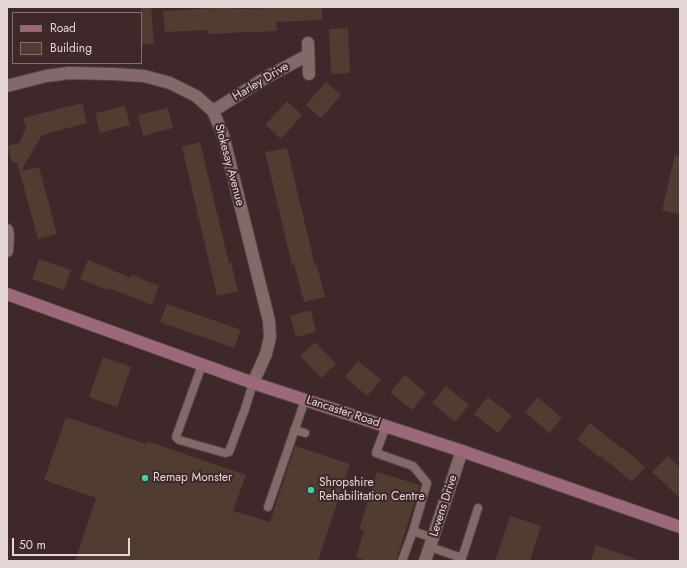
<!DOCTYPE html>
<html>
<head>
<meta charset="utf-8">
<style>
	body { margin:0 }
	#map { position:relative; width:687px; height:568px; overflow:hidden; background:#3e2829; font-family:Jost,sans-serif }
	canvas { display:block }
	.frame { position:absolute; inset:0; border:8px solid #e5d6d6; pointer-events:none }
	.legend { position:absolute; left:12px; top:12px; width:130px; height:52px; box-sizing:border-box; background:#3e2829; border:1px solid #816e6e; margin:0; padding:5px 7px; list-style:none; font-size:12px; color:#e5d6d6 }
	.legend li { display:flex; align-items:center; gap:8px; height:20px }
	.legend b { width:20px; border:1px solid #816e6e }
	.scale { position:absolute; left:12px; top:538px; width:118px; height:18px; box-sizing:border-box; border:2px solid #e5d6d6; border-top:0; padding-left:5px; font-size:12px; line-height:14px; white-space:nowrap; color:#e5d6d6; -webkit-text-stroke:3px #3e2829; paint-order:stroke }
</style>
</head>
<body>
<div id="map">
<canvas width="687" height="568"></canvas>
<div class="frame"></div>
<ul class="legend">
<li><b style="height:5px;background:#9c697b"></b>Road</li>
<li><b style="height:11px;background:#513c32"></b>Building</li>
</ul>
<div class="scale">50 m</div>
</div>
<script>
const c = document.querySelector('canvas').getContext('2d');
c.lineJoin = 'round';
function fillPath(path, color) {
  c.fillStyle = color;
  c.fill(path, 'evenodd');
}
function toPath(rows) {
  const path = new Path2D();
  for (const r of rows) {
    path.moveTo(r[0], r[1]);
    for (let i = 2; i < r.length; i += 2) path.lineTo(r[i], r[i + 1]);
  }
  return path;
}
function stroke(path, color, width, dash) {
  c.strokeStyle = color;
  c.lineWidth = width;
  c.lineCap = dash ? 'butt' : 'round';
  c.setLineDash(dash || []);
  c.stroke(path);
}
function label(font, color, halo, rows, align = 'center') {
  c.font = font + ' Jost,sans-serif';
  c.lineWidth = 4;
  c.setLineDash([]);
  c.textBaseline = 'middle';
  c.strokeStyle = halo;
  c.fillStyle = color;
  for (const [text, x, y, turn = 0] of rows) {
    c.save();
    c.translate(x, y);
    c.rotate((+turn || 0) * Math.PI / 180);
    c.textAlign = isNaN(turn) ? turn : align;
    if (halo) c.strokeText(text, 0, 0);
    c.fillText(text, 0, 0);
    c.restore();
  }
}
const building = toPath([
	[141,7,151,7,154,44,141,45],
	[234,7,234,9,322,7,322,20,276,22,277,31,207,34,207,30,165,32,163,11],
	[348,28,350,73,331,74,329,29],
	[326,82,341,95,321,118,306,105],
	[287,101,302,115,281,139,265,125],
	[82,103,87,123,42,135,21,171,39,167,57,234,38,239,17,162,12,163,8,146,19,143,26,128,23,118],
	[125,106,130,125,100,133,95,113],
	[168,108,173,128,143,136,138,115],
	[200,142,229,263,231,262,238,291,217,296,182,147],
	[287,148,315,266,317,265,325,297,304,302,294,264,292,265,265,152],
	[675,155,680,155,680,214,662,210],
	[39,259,71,270,64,290,32,279],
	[88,260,131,278,132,275,159,286,152,305,109,288,108,290,80,279],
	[167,304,241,330,234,348,160,322],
	[311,310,316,332,296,337,290,316],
	[315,342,336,364,321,378,300,356],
	[103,357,131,367,117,407,89,397],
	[358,361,381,380,367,396,345,377],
	[405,375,426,393,412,410,390,392],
	[446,386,469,405,455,422,432,403],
	[488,397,512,416,498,433,474,414],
	[538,397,562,418,549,433,525,412],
	[66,417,146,444,147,441,246,475,233,511,270,522,295,446,350,464,318,561,75,561,96,498,44,480],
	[590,423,621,448,622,447,645,467,632,482,601,456,600,458,577,439],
	[668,456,680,468,680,498,652,472],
	[377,472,420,485,396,561,367,561,356,557,364,531,359,529],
	[510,516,541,526,530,561,495,561],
	[596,545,636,559,636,561,591,561]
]);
const lane = toPath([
	[202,365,176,437,179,440,225,453,229,452,245,409,253,383],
	[386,426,376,453,413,466,427,483,413,531,433,538],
	[294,430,305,433],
	[268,507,305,400],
	[430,547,462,558,478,508],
	[402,561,413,531]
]);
const street = toPath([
	[308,43,309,74],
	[7,86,46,76,69,73,114,74,144,76,170,83,196,96,213,111,223,135,269,321,270,337,266,354,253,383],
	[213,111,265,78,308,55],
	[7,230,8,236,7,251],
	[425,561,462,451]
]);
const secondary = toPath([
	[7,294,253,383,462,451,680,527]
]);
const markers = [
	[145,478,4,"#39d4a5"],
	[311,490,4,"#39d4a5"]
];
const streetNames = [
	["Harley Drive",261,82,-31],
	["Stokesay Avenue",229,165,75],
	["Lancaster Road",343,412,18],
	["Levens Drive",444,506,-72]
];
const poiNames = [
	["Remap Monster",153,478],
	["Shropshire",319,483],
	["Rehabilitation Centre",319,497]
];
fillPath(building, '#513c32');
stroke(lane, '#564445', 10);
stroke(street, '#564445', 14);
stroke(secondary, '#564445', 14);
stroke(lane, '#836969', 8);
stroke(street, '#836969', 12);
stroke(secondary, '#9c697b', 12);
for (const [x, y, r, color] of markers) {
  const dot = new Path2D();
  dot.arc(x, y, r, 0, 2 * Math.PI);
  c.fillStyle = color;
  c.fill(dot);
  stroke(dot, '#3e2829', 1.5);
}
label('12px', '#e5d6d6', '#3e2829', streetNames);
label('12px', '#e5d6d6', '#3e2829', poiNames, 'left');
</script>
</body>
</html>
